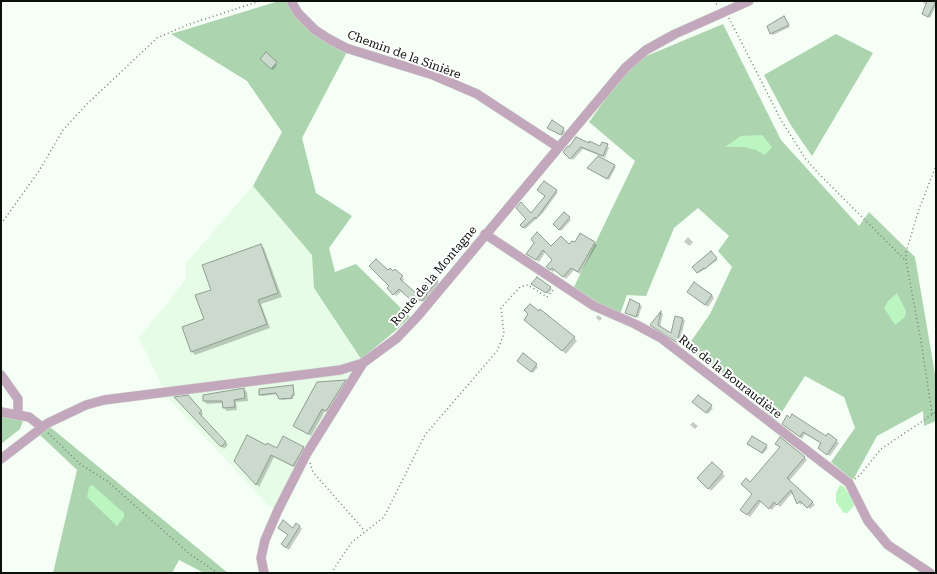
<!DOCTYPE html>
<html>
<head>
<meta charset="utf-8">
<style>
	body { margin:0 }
	#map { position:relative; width:937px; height:574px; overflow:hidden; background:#f5fff6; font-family:"Roboto Serif",serif }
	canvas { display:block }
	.frame { position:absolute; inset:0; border:2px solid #0b100b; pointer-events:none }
</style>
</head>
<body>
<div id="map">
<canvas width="937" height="574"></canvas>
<div class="frame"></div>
</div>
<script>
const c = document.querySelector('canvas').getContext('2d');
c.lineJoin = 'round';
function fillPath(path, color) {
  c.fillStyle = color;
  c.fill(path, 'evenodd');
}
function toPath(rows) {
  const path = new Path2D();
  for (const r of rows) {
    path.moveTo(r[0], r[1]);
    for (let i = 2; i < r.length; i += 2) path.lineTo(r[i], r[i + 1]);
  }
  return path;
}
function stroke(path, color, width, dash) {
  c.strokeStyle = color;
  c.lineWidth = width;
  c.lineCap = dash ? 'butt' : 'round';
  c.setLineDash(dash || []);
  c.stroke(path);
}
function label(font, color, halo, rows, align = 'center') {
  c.font = font + ' "Roboto Serif",serif';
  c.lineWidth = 4;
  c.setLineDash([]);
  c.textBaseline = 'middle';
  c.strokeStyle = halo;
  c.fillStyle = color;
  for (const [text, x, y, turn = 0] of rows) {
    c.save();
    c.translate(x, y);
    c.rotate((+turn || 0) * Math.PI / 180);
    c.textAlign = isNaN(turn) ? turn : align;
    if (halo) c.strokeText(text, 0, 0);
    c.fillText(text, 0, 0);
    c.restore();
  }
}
const built = toPath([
	[253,186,312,255,314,288,363,363,278,510,270,507,168,398,139,338,186,279,186,263]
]);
const green = toPath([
	[279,1,287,1,347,52,302,138,316,193,352,216,329,248,335,272,356,264,410,317,394,332,361,359,314,288,312,255,253,186,282,132,247,81,171,34],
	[723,24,781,140,859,226,869,212,915,257,936,380,936,421,924,426,923,411,877,436,853,480,831,462,855,428,844,397,805,376,776,421,687,347,710,314,732,267,718,251,729,236,698,208,674,228,646,296,627,295,619,317,574,287,635,161,589,122,632,62],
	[836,34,873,53,812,156,790,124,764,75],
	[1,406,23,421,20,429,1,444],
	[50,427,228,573,204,573,179,560,172,573,53,573,77,470,40,435]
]);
const water = toPath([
	[762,135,772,147,765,155,756,150,743,147,725,147,741,136],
	[897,293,906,311,905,317,895,325,884,308,888,301],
	[92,485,124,513,124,517,117,526,87,497,89,487],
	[840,485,844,487,851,497,854,505,853,507,847,513,844,513,836,502,836,493]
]);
const shadow = toPath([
	[922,1,936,1,936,6,930,18,923,14,926,5],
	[784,17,790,27,773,35,771,33],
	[266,54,277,65,273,70,261,59],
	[548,128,563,129,565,131,563,136],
	[589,144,601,147,607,145,609,148,605,158,583,149,573,160,566,155,570,149],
	[615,166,616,167,609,180,588,168],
	[556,191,558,192,543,213,525,229,522,225],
	[564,213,571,220,561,231,554,224],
	[581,234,597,245,580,274,574,270,566,279,555,270,553,272,549,269,553,260,546,251,539,262,528,254,551,247,569,246,575,244],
	[688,237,693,242,690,246,684,242],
	[261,245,264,248,282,297,261,304,270,328,195,355,192,352,205,320,212,290],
	[711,252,718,260,699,273,694,267],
	[395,271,404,279,402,282,416,294,429,282,430,276,440,284,428,297,429,298,425,303,421,300,417,304,402,291,396,296,388,288,391,286,388,272,393,272],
	[534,285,550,287,552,289,548,294],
	[691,295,712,295,714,298,708,307],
	[630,301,642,306,638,318,627,313],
	[661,312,663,314,660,327,671,335,683,319,685,321,680,341,683,344,682,346,657,330,660,319,657,321,656,329,651,325],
	[598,315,602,318,600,321,596,318],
	[528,323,574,337,577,341,566,354],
	[519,361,536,365,538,367,533,373],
	[345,381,348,383,329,413,325,411,311,436,295,426],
	[292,386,295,396,293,396,293,399,281,400,278,394,262,396,260,395],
	[244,389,247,392,248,401,236,402,237,410,227,411,224,408,223,403,207,404,204,401],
	[187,396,203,414,201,417,228,445,224,449,176,398],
	[698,397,713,408,708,414,694,402],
	[693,422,698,426,695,429,690,425],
	[785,426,836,441,839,443,830,456,821,450,822,444,805,434,802,439],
	[750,445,766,446,768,448,763,454],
	[266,447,277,449,303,447,306,450,296,468,274,457,259,487,235,461],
	[804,457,807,460,789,481,815,505,810,509,803,503,800,505,793,492,780,507,777,504,772,510,762,501,750,517,744,512,753,494,750,483],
	[712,463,725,476,711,491,698,478],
	[300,526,302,529,289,550,285,547,293,529]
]);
const building = toPath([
	[927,1,936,1,928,17,922,14,927,1],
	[784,16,789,25,770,34,767,26,784,16],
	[266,52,277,62,271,69,260,59,266,52],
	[552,120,564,128,561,135,547,128,552,120],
	[576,137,589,143,589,141,600,146,602,142,608,144,603,156,581,147,570,159,563,152,568,146,569,147,576,137],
	[598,156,615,165,607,179,587,168,598,156],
	[544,181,557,190,536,219,535,217,523,228,520,225,526,219,516,208,521,202,531,213,545,196,537,190,544,181],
	[564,212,570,217,559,230,553,224,564,212],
	[537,232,551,246,561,236,569,244,572,241,575,242,580,233,595,242,578,272,571,268,563,277,552,268,550,270,546,267,552,260,543,250,536,260,526,254,534,243,531,239,537,232],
	[261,244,278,293,258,300,267,324,191,352,182,327,204,319,195,295,211,290,202,265,261,244],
	[711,251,717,258,705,269,704,268,697,273,692,267,711,251],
	[376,259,388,270,390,268,393,271,395,269,403,276,400,279,416,293,427,281,425,280,430,275,438,281,426,294,427,295,422,301,418,298,414,303,399,289,393,295,387,288,389,286,369,266,376,259],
	[537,277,551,287,546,293,531,284,537,277],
	[694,282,712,295,705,305,687,292,694,282],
	[630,299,640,304,636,317,625,313,630,299],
	[530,304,539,311,540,309,575,337,562,351,524,320,528,314,524,310,530,304],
	[661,311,658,325,671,333,675,316,683,318,678,338,681,341,679,344,650,325,661,311],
	[523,353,537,364,531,372,517,361,523,353],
	[346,380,326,411,322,409,308,434,293,426,317,382,346,380],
	[293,385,294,394,292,395,292,398,279,399,276,393,259,395,259,389,293,385],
	[244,388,245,398,234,400,235,407,223,408,222,401,203,401,203,395,244,388],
	[188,395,202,411,199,413,226,442,221,447,174,397,188,395],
	[698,395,712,405,706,413,692,402,698,395],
	[792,414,826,436,828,433,837,440,827,455,818,448,821,443,803,432,800,437,782,424,787,415,790,418,792,414],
	[247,435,266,445,267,443,277,448,283,436,304,447,293,466,271,455,256,485,234,461,247,435],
	[752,436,767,445,762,453,747,444,752,436],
	[780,437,805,457,787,478,813,502,807,508,800,501,797,504,791,490,777,505,774,502,769,509,759,500,747,515,740,510,752,494,741,484,746,478,750,482,780,447,775,444,780,437],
	[712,462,723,472,708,489,697,478,712,462],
	[283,520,293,528,296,523,300,526,286,548,281,544,288,535,278,528,283,520]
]);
const path = toPath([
	[713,1,719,6],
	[729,18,781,120,805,158,817,172,906,261],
	[1,224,39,171,63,130,87,104,157,38,187,25,260,1],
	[932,414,921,341,906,261,906,252,919,209,936,166],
	[48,433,80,464,107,481,191,555,218,573],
	[310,463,313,472,365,531],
	[855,479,860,475,881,449,936,412],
	[331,573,352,542,384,517,425,435,497,351,504,334,501,308,520,287,528,285,547,297,554,289]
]);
const minor = toPath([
	[291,1,298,13,315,30,329,39,346,48,433,75,477,94,558,147],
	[485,234,594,306,635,324,661,338,849,483,868,521,888,545,930,573],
	[1,375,18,399,18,415],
	[1,412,29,417,42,427],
	[1,459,48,423,86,405,104,400,340,370,363,363,397,338,417,317,626,67,646,50,675,34,749,1],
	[264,573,261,558,265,540,278,510,307,453,363,363]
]);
const streetNames = [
	["Chemin de la Sinière",404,55,20],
	["Route de la Montagne",434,276,-50],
	["Rue de la Bouraudière",730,377,38]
];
fillPath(built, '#e6fce7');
fillPath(green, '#acd5af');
fillPath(water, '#bbf5bf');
fillPath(shadow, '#0003');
fillPath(building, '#cbdacc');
stroke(building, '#8f9e90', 1);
stroke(minor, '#d0d9d0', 10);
stroke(path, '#767d76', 1.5, [1, 3]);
stroke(minor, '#c3a7bc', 9);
label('12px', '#0b100b', '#fff', streetNames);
</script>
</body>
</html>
